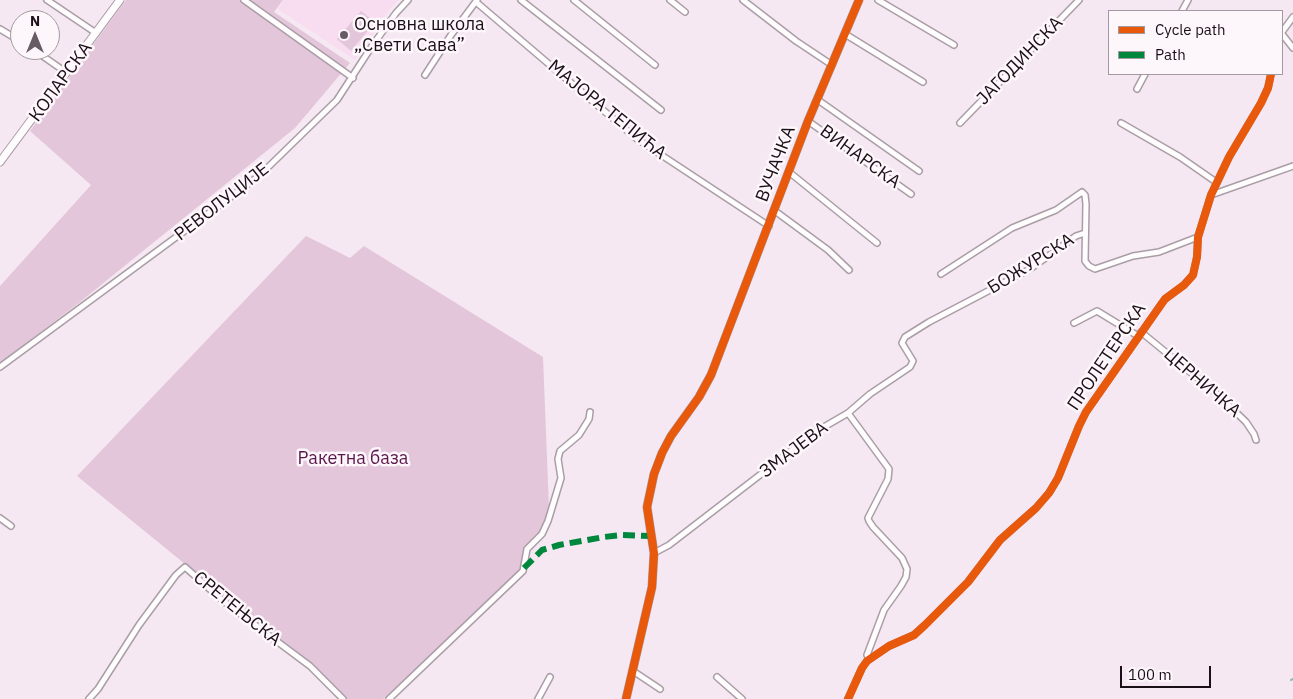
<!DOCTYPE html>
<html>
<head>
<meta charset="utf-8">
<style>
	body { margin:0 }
	#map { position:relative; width:1293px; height:699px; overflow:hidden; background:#f6e8f2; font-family:"IBM Plex Sans",sans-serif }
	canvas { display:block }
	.legend { position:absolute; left:1108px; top:10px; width:175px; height:65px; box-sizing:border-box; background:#fdf6fa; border:1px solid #a29a9f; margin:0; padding:6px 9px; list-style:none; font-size:15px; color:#1a0f17 }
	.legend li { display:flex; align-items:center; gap:10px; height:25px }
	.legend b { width:25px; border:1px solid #a29a9f }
	.north { position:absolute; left:10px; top:10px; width:50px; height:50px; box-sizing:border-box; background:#fdf6fa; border:1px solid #a29a9f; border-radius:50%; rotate:0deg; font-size:14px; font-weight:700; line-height:20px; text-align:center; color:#1a0f17 }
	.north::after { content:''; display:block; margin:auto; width:18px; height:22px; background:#675b64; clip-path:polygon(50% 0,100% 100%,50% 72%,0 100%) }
	.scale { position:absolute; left:1120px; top:666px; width:91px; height:22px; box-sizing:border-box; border:2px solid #1a0f17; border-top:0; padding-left:6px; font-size:15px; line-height:18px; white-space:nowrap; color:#1a0f17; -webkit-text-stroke:4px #fdf6fa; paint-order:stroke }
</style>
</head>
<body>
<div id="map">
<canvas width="1293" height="699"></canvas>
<ul class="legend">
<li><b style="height:6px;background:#e8590c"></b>Cycle path</li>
<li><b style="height:6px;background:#00873e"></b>Path</li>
</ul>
<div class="north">N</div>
<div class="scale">100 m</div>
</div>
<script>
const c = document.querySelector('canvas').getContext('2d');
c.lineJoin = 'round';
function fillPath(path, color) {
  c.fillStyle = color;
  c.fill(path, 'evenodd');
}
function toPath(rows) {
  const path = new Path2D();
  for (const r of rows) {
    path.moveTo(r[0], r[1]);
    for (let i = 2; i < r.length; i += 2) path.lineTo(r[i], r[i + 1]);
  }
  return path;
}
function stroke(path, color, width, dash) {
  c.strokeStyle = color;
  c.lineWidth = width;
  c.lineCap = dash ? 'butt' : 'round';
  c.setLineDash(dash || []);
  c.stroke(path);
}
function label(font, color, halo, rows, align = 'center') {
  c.font = font + ' "IBM Plex Sans",sans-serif';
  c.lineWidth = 5;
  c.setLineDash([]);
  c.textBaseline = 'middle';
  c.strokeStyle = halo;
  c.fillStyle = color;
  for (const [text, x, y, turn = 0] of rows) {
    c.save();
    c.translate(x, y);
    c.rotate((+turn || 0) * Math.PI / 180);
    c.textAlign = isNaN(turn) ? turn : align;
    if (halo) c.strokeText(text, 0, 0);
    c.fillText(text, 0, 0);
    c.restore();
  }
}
const built = toPath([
	[284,0,399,0,390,9,355,60,278,9]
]);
const green = toPath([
	[126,0,283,0,274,12,350,63,295,128,80,302,0,363,0,286,91,185,30,131],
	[361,11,375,22,351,51,337,39],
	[306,236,350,258,364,246,543,357,549,508,541,530,525,547,521,569,383,699,341,699,310,666,77,476]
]);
const stream = toPath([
	[1291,680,1293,679]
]);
const minor = toPath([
	[47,0,96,33],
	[244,0,353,78],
	[521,0,661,110],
	[574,0,655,65],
	[670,0,685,12],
	[743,0,796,41,832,65],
	[878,0,954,45],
	[476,2,637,139,769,226],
	[1182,11,1188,0],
	[0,29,20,41],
	[1282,32,1293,17],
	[845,34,923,82],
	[1282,34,1293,48],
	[34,50,67,73],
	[425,75,451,35,477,0],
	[1137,89,1145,74],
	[818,100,919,171],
	[808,121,911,194],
	[960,123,1079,0],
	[1121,123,1180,157,1216,182],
	[789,172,877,243],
	[1211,195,1293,166],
	[775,211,828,250,849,270],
	[941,274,1012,228,1056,210,1082,192,1085,195,1086,204,1085,261,1089,266,1095,269,1133,256,1159,252,1198,237],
	[1074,323,1097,311,1138,336],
	[1141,332,1217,394,1246,422,1254,434,1256,440],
	[0,367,259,176,337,100,372,46,396,13,408,0],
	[848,413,889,469,888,479,868,518,869,521,873,527,902,558,907,569,906,577,901,586,884,610,867,655,869,659],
	[0,518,11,526],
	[654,553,669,545,817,431,848,413,870,394,910,367,913,361,902,343,905,337,929,322,1030,269,1076,236,1085,233],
	[633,671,660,689],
	[717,677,742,699],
	[89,699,98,689,139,625,176,575,185,567,223,601,310,666,343,699],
	[389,699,523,571,527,549,542,534,548,521,561,478,558,459,560,451,579,435,589,419,590,412],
	[538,699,550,677],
	[848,699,862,668,867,661,889,646,914,635,925,625,968,582,1000,540,1036,508,1049,493,1058,478,1079,426,1086,412,1160,306,1165,299,1184,285,1193,275,1197,257,1198,237,1211,195,1229,157,1261,103,1268,88,1271,74]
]);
const tertiary = toPath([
	[626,699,652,587,654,553,647,507,654,474,662,453,671,436,699,397,711,375,808,121,859,0]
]);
const secondary = toPath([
	[0,162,120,0]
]);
const quiet = toPath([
	[524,568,542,550,559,545,604,537,622,535,651,536]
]);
const cycleway = toPath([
	[626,699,652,587,654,553,647,507,654,474,662,453,671,436,699,397,711,375,808,121,859,0],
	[848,699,862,668,867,661,889,646,914,635,925,625,968,582,1000,540,1036,508,1049,493,1058,478,1079,426,1086,412,1160,306,1165,299,1184,285,1193,275,1197,257,1198,237,1211,195,1229,157,1261,103,1268,88,1271,74]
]);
const markers = [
	[344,35,5,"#675b64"]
];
const poiNames = [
	["Основна школа",354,25],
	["„Свети Сава”",354,46]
];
const streetNames = [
	["ЈАГОДИНСКА",1020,61,-46],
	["КОЛАРСКА",61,82,-54],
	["МАЈОРА ТЕПИЋА",607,110,39],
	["ВИНАРСКА",860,157,36],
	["ВУЧАЧКА",776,164,-69],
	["РЕВОЛУЦИЈЕ",222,202,-38],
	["БОЖУРСКА",1031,264,-32],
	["ПРОЛЕТЕРСКА",1107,357,-56],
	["ЦЕРНИЧКА",1202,383,41],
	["ЗМАЈЕВА",794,450,-37],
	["СРЕТЕЊСКА",237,609,39]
];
const parkNames = [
	["Ракетна база",353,459]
];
fillPath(built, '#f8dcef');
fillPath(green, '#e3c6da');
stroke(stream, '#8abdad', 2);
stroke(minor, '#aa9ea6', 8);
stroke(tertiary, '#aa9ea6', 9);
stroke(secondary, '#aa9ea6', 9);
stroke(minor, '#fefcfd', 5);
stroke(tertiary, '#fefcfd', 6);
stroke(secondary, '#fefcfd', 7);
stroke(quiet, '#00873e', 6, [12, 6]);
stroke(cycleway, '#e8590c', 8);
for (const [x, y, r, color] of markers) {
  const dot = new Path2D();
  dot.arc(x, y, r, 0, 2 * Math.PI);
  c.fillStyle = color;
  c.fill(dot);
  stroke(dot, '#fdf6fa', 2);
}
label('18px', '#1a0f17', '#fdf6fa', poiNames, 'left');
label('18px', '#1a0f17', '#fdf6fa', streetNames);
label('18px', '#5b174c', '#fdf6fa', parkNames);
</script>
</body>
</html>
